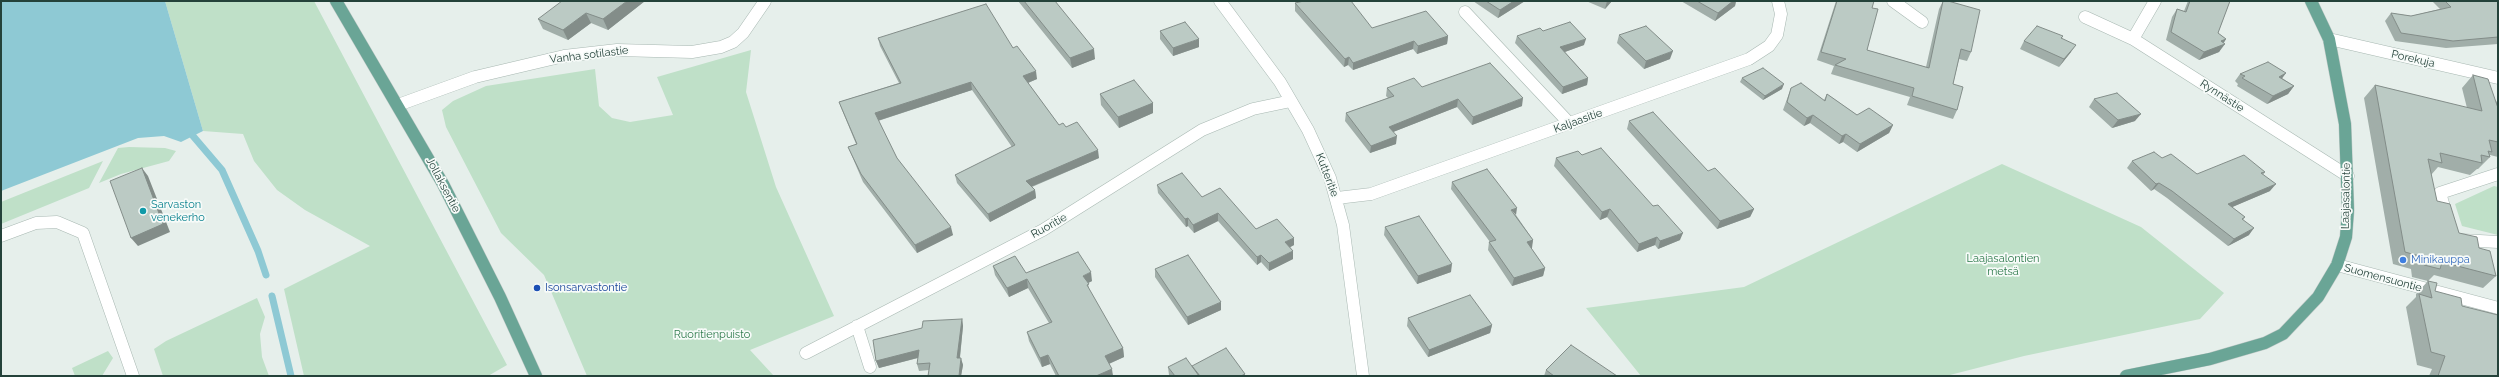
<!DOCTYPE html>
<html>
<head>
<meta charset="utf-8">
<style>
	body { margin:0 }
	#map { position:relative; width:2499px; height:377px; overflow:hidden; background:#e6efeb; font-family:Raleway,sans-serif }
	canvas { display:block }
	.frame { position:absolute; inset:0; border:2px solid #24423a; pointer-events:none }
</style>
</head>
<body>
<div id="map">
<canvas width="2499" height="377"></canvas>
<div class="frame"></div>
</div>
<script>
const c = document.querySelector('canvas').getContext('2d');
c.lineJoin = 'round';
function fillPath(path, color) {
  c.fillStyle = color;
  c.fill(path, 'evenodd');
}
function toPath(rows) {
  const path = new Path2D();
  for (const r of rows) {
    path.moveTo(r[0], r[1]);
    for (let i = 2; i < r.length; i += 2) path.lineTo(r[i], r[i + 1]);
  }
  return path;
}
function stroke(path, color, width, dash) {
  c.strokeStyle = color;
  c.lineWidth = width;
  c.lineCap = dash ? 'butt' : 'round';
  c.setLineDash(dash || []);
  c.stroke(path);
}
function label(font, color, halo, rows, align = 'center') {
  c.font = font + ' Raleway,sans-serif';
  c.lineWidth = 3.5;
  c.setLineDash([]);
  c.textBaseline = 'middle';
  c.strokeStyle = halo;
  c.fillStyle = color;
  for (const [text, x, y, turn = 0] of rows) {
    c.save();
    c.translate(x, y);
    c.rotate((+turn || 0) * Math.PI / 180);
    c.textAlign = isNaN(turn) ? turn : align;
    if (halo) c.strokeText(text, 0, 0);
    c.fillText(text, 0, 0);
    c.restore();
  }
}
const green = toPath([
	[165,1,314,1,507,365,488,376,304,376,284,289,370,246,305,210,277,190,254,161,243,134,203,131],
	[751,50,746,92,776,187,834,316,750,350,774,376,587,376,544,275,501,233,446,127,442,110,453,101,486,86,595,69,599,106,612,118,630,122,673,115,657,77],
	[129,147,165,148,176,151,169,161,121,174,99,183,118,148],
	[103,161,89,188,1,224,1,202],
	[2002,164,2141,227,2224,293,2200,319,2024,356,1946,376,1641,376,1586,308,1744,287],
	[2494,186,2498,187,2498,235,2462,226,2455,204],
	[257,298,265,317,260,334,262,357,269,376,163,376,154,349,166,341],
	[108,351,113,358,102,376,75,376,72,368]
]);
const water = toPath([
	[1,1,165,1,203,131,181,142,164,136,138,138,1,191]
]);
const stream = toPath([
	[193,136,222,170,258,251,266,275],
	[272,296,291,376]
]);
const minor = toPath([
	[1220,1,1280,82,1308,130,1330,178,1343,225,1363,376],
	[1893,1,1922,22],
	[2155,1,2133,39,2348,176],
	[1465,12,1570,124],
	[2085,17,2133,39],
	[2329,39,2498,78],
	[398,105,475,77,564,56,617,50,692,52,721,47,733,42,743,33,765,1],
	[1337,198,1371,194,1749,59,1769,46,1777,35,1781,14,1778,1],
	[2447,217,2440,193,2498,174],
	[1,236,36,223,57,222,83,233,133,376],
	[2461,240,2498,242],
	[2337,265,2498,308],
	[857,326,870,367],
	[806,353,1043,230,1202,130,1253,109,1291,101]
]);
const major = toPath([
	[336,1,443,184,500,297,536,376],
	[2126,376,2210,359,2265,343,2283,334,2318,297,2337,265,2346,237,2348,210,2345,124,2329,39,2311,1]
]);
const wall = toPath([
	[645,1,608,30,591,23,568,40,543,29,538,19],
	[1018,1,1055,1,1095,59,1072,68],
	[1473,1,1525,1,1498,18],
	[1586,1,1612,1,1605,9],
	[1681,1,1736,1,1735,6,1715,21],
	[1836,1,1874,1,1872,8,1867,50,1926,67,1939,9,1943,1,1971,52,1967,61,1959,59,1953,84,1957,110,1953,119,1907,105,1910,97,1831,74,1834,66,1817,60],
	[2188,1,2230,1,2218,33,2226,39,2219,52,2199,60,2166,40,2172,17,2177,9,2184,11],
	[2432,1,2498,1,2498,44,2446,48,2395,41,2385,21,2391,13,2411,16,2440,9],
	[1295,3,1372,28,1448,36,1447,44,1417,54,1413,49,1353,70,1348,65,1344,67,1295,11],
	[1160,31,1199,47,1173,56,1160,39],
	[1543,31,1584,45,1565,52,1588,78,1587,85,1562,94,1515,43,1517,36],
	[1619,35,1670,59,1644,69,1617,43],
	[2063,36,2062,38,2071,52,2059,67,2020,49,2024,41],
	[878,38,1013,48,1037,79,1028,83,1059,125,1066,127,1099,158,1032,187,1035,190,1036,198,990,222,957,183,955,175,1012,147,972,90,878,121,897,158,953,235,917,253,863,182,848,147,856,144,842,110,839,102,899,83,880,46],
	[2286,73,2282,78,2294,86,2288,94,2267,104,2237,86,2238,84,2235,81,2240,74],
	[2473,75,2496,102,2498,100,2498,157,2490,155,2490,157,2478,169,2477,169,2470,175,2438,167,2431,175,2437,201,2459,233,2479,248,2496,276,2483,288,2434,275,2428,281,2412,277,2411,269,2393,264,2364,98,2375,85,2467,108,2462,88],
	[1742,78,1782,89,1763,100,1740,82],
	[1422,87,1522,106,1472,125,1457,107,1393,132,1396,144,1370,153,1345,121,1346,113,1388,98,1386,96,1387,88],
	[1791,88,1824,100,1827,94,1857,115,1893,125,1889,133,1857,152,1843,142,1839,144,1810,123,1804,126,1783,110],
	[1100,94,1153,103,1153,113,1119,128,1101,105],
	[2094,99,2135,121,2112,128,2089,107],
	[1629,121,1708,171,1754,209,1750,217,1717,229,1627,129],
	[1582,155,1680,240,1658,249,1655,245,1637,252,1607,217,1600,220,1554,166,1556,158],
	[2162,158,2197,174,2265,172,2263,175,2270,191,2232,207,2245,217,2243,220,2249,235,2228,246,2167,198,2154,189,2151,191,2127,168,2132,161],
	[1452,182,1516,215,1533,240,1531,248,1545,268,1543,276,1512,286,1488,250,1489,242,1490,242,1451,189],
	[1157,185,1202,197,1256,229,1294,245,1290,247,1293,251,1293,259,1269,271,1261,262,1257,265,1218,221,1194,233,1188,226,1186,227,1158,193],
	[1385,227,1451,272,1417,284,1384,235],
	[993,266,1026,273,1092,281,1088,283,1089,290,1123,348,1124,357,1109,364,1113,376,1056,376,1050,364,1042,367,1029,341,1027,332,1049,323,1028,288,1009,297,995,275],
	[1155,269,1221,310,1188,325,1155,277],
	[2428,281,2435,291,2462,306,2498,376,2429,376,2432,369,2417,365,2406,307,2416,297,2416,294],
	[1408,318,1492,325,1490,333,1428,357,1407,326],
	[962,319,963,326,960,358,963,365,961,376,928,376,929,370,919,371,917,364,918,358,879,368,876,361],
	[1168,367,1192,367,1245,374,1245,376,1170,376,1169,375],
	[1546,370,1617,376,1544,376]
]);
const shadedWall = toPath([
	[627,1,645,1,608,30,603,19],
	[1514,1,1525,1,1498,18,1500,10],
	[1607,1,1612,1,1605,9],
	[1733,1,1736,1,1735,6,1715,21,1718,13],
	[586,13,591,23,568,40,563,30],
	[1448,36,1447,44,1417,54,1418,46],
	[1199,39,1199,47,1173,56,1173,48],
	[1586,39,1584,45,1559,54,1560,47],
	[2226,39,2222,45,2225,44,2219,52,2199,60,2204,52,2221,41],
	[1414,41,1413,49,1353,70,1353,63],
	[2076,45,2071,52,2059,67,2064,59],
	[1094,49,1095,59,1072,68,1070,58],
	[1673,51,1670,59,1644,69,1646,61],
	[1349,57,1348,65,1344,67,1345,59],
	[1036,71,1037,79,1025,84,1023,76],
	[2286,73,2280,81,2279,77],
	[1588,78,1587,85,1562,94,1563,87],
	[971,82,972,90,877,121,875,113],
	[1784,84,1782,89,1763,100,1765,96],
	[2294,86,2288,94,2267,104,2273,96],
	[1523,98,1522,106,1472,125,1473,117],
	[1458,99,1457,107,1388,134,1389,127],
	[1153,103,1153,113,1119,128,1118,117],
	[2141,114,2135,121,2112,128,2118,120],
	[1813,115,1810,123,1804,126,1807,118],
	[1893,125,1889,133,1857,152,1860,144],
	[1846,134,1843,142,1839,144,1842,136],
	[1397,136,1396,144,1370,153,1371,146],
	[1098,150,1099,158,1028,188,1026,181],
	[142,168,148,176,170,232,138,246,131,238],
	[2159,183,2154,189,2151,191,2156,184],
	[2276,184,2270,191,2223,211,2228,204],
	[1035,190,1036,198,990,222,988,214],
	[1517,208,1516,215,1511,210],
	[1610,209,1607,217,1600,220,1602,212],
	[1754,209,1750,217,1717,229,1720,221],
	[1218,213,1218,221,1194,233,1193,225],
	[1188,218,1188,226,1186,227,1185,219],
	[951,227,953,235,917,253,915,245],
	[2254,228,2249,235,2228,246,2234,239],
	[1683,233,1680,240,1658,249,1660,241],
	[1657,237,1655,245,1637,252,1639,244],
	[1294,238,1294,245,1285,250,1285,242],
	[1533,240,1532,248,1525,250,1527,242],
	[1293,251,1293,259,1269,271,1269,263],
	[1261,255,1261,262,1257,265,1257,257],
	[1452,264,1451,272,1417,284,1418,276],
	[1545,268,1543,276,1512,286,1514,278],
	[1091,272,1092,281,1084,285,1083,276],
	[1027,279,1028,288,1009,297,1007,288],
	[1221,302,1221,310,1188,325,1187,317],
	[962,319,963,326,959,365,957,358],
	[1492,325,1490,333,1428,357,1429,350],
	[1123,348,1124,357,1106,365,1105,356],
	[919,350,921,357,879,368,876,361],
	[1048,355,1050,364,1042,367,1040,358],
	[961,358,963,365,961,376,959,376],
	[1112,369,1113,376,1096,376]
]);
const building = toPath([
	[562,1,627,1,603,19,586,13,563,30,538,19,562,1],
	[1024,1,1055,1,1094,49,1070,58,1024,1],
	[1304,1,1351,1,1372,28,1426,11,1448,36,1418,46,1414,41,1353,63,1349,57,1345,59,1295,3,1304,1],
	[1486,1,1514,1,1500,10,1486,1],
	[1697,1,1733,1,1718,13,1697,1],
	[1837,1,1874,1,1872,8,1878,9,1867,50,1929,68,1943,1,1948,1,1980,10,1971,52,1961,49,1953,84,1963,87,1957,110,1912,96,1914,88,1835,65,1846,59,1821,52,1837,1],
	[2190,1,2230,1,2218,33,2226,39,2221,41,2225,44,2204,52,2171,32,2177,9,2186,12,2190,1],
	[2445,1,2498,1,2498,37,2453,41,2401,33,2391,13,2411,16,2451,7,2445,1],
	[986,4,1013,48,1017,46,1036,71,1023,76,1059,125,1063,123,1066,127,1077,122,1098,150,1026,181,1035,190,988,214,955,175,1015,145,971,82,875,113,897,158,951,227,915,245,861,174,848,147,857,144,839,102,901,83,878,38,986,4],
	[1185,22,1199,39,1173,48,1160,31,1185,22],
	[1570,22,1586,39,1560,47,1588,78,1563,87,1517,36,1540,28,1543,31,1570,22],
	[1646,26,1673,51,1646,61,1619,35,1646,26],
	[2037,26,2063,36,2061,38,2076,45,2064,59,2024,41,2037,26],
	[2268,62,2286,73,2279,77,2294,86,2273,96,2242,78,2245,76,2240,74,2268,62],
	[1490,63,1523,98,1473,117,1458,99,1389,127,1397,136,1371,146,1346,113,1394,96,1387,88,1414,78,1422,87,1490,63],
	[1763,68,1784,84,1765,96,1742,78,1763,68],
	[2473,75,2488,79,2498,108,2498,142,2489,140,2492,152,2488,151,2490,157,2481,155,2482,163,2440,153,2442,163,2428,159,2437,201,2450,204,2459,233,2477,237,2479,248,2490,251,2496,276,2442,262,2440,269,2424,265,2423,257,2405,252,2375,85,2482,111,2473,75],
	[1134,80,1153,103,1118,117,1100,94,1134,80],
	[1801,83,1825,101,1827,94,1857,115,1869,108,1893,125,1860,144,1846,134,1842,136,1813,115,1807,118,1787,102,1791,88,1801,83],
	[2117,93,2141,114,2118,120,2094,99,2117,93],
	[1653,112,1708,171,1715,168,1754,209,1720,221,1629,121,1653,112],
	[1601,148,1653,206,1658,205,1683,233,1660,241,1657,237,1639,244,1610,209,1602,212,1556,158,1578,151,1582,155,1601,148],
	[2154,152,2162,158,2171,154,2197,174,2244,155,2265,172,2261,173,2276,184,2228,204,2245,217,2242,219,2254,228,2234,239,2172,191,2159,183,2156,184,2132,161,2154,152],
	[142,168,163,224,131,238,110,181,142,168],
	[1487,169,1517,208,1511,210,1533,240,1527,242,1545,268,1514,278,1489,242,1496,240,1452,182,1487,169],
	[1182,173,1202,197,1220,188,1256,229,1277,219,1294,238,1285,242,1293,251,1269,263,1261,255,1257,257,1218,213,1193,225,1188,218,1185,219,1157,185,1182,173],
	[1419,216,1452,264,1418,276,1385,227,1419,216],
	[1078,252,1091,272,1083,276,1089,284,1087,285,1123,348,1105,356,1112,369,1096,376,1059,376,1048,355,1040,358,1027,332,1052,322,1027,279,1007,288,993,266,1015,256,1026,273,1078,252],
	[1188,255,1221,302,1187,317,1155,269,1188,255],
	[2428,281,2437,283,2435,291,2461,298,2462,306,2498,315,2498,376,2438,376,2445,356,2431,352,2419,294,2432,298,2428,281],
	[1470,295,1492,325,1429,350,1408,318,1470,295],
	[962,319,957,358,961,358,959,376,928,376,930,363,917,364,919,350,876,361,873,340,922,328,923,321,962,319],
	[1571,345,1617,376,1554,376,1546,370,1571,345],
	[1226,348,1245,374,1241,376,1200,376,1192,366,1226,348],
	[1186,358,1199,376,1175,376,1168,367,1186,358]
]);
const markers = [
	[143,211,4,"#0f9aa8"],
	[2403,260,4,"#3f7fe0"],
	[537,288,4,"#1a4fb4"]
];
const streetNames = [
	["Vanha sotilastie",589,55,-7],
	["Porekuja",2413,59,13],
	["Rynnästie",2222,96,33],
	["Kaljaasitie",1578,121,-20],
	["Kutteritie",1327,175,69],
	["Jollaksentie",443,185,62],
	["Laajasalontie",2346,196,-89],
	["Ruoritie",1049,226,-29],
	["Suomensuontie",2383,278,15]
];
const cultureNames = [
	["Sarvaston",151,205],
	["venekerho",151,218]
];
const parkNames = [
	["Laajasalontien",2003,259],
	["metsä",2003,272],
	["Ruoritienpuisto",712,335]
];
const shopNames = [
	["Minikauppa",2411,260]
];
const transitNames = [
	["Isonsarvastontie",545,288]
];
fillPath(green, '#bfe0c8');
fillPath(water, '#8ec9d4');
stroke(stream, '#8ec9d4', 7);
stroke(minor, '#a8b8b2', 13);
stroke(major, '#c2cac8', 13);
stroke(minor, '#fff', 12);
stroke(major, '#6aa596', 12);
fillPath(wall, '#a1aea9');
fillPath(shadedWall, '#838d89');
fillPath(building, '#bbcac4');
stroke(building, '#838d89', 1);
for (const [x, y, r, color] of markers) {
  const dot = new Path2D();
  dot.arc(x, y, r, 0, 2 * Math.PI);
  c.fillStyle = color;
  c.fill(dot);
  stroke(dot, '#f7fbf9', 1.5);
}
label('11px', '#24423a', '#f7fbf9', streetNames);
label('11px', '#0d838f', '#f7fbf9', cultureNames, 'left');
label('11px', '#2d7a4b', '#f7fbf9', parkNames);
label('11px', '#366cbe', '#f7fbf9', shopNames, 'left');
label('11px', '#164399', '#f7fbf9', transitNames, 'left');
</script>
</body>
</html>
